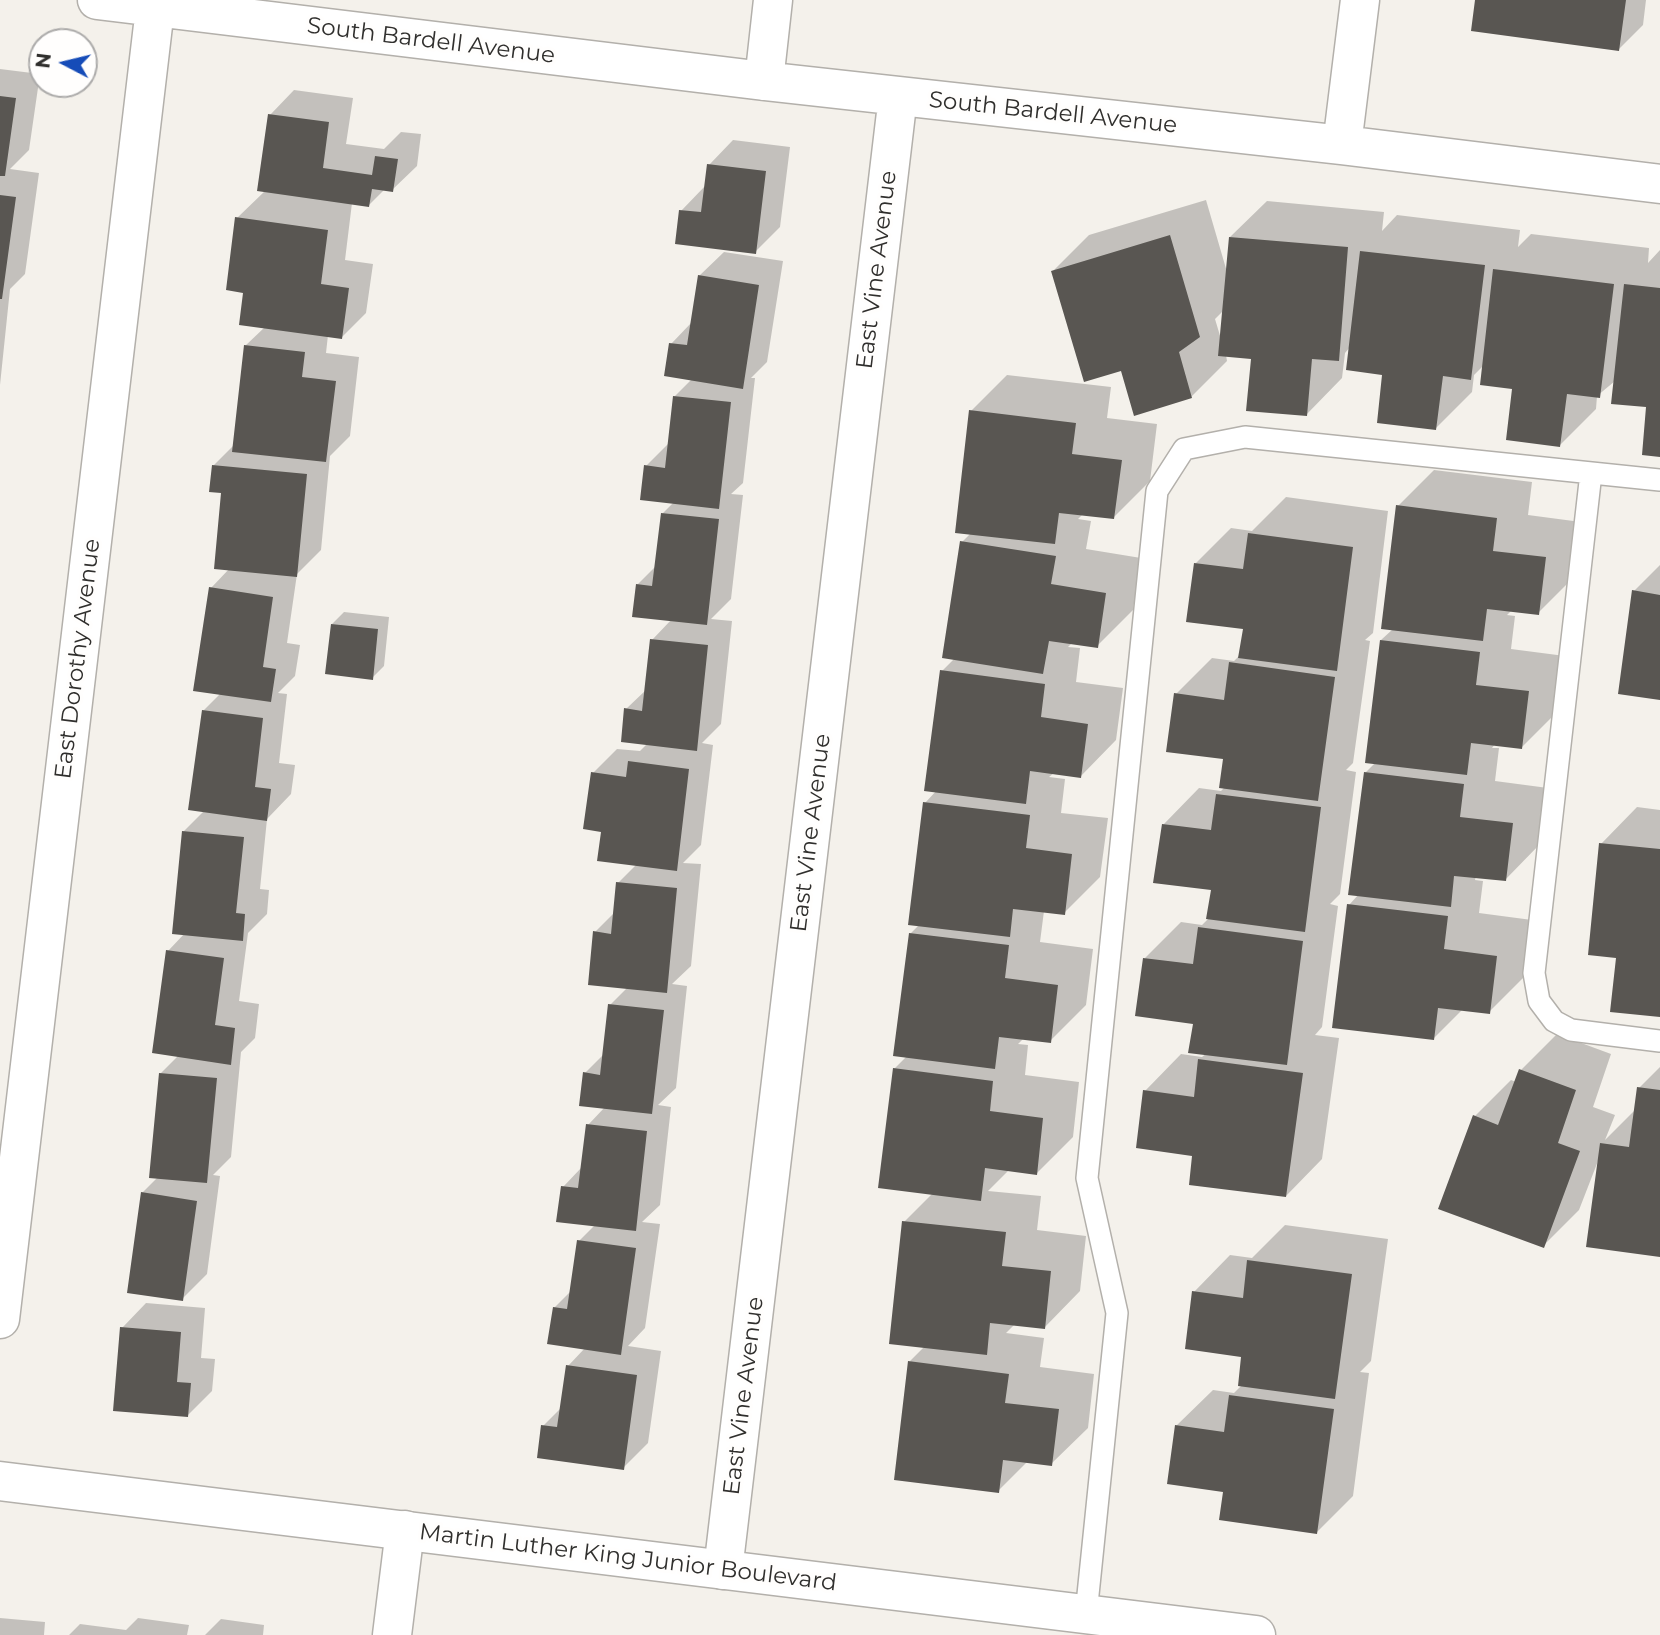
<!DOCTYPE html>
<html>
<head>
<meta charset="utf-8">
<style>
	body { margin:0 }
	#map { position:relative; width:1660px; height:1635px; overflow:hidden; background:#f4f1eb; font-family:Montserrat,sans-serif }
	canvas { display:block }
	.north { position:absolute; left:28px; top:28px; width:70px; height:70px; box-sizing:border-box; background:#fffefd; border:2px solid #acabaa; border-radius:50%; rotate:277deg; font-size:19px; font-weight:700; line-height:28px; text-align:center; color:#302f2d }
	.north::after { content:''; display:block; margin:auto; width:24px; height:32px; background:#164cb8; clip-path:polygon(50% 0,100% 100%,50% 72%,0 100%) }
</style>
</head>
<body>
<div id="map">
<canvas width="1660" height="1635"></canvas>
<div class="north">N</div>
</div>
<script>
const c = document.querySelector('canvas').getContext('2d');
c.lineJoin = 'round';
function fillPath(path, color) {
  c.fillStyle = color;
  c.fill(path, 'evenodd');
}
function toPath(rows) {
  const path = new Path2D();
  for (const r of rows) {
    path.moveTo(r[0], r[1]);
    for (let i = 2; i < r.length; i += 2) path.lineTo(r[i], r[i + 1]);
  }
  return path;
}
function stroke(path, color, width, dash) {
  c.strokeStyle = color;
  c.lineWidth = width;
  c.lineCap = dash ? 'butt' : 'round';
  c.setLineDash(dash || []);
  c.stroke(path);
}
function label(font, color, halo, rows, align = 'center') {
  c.font = font + ' Montserrat,sans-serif';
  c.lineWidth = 7;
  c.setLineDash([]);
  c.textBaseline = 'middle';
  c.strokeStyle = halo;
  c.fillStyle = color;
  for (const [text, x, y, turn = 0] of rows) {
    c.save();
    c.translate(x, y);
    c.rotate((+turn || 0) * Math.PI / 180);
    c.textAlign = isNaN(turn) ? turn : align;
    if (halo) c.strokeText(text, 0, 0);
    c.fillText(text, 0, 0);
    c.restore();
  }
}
const shadow = toPath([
	[1477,0,1646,0,1643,25,1618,50],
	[0,69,40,74,29,150,10,169,39,173,25,274,10,289,0,385],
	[294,90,353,98,346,144,384,149,401,132,421,134,417,166,392,190,385,189,369,205,352,203,345,260,373,264,366,313,342,337,328,335,326,353,359,357,350,436,330,456,321,550,297,574,287,643,300,645,295,676,278,693,287,694,279,763,295,765,291,794,267,819,260,889,269,890,267,914,248,933,239,1001,259,1004,255,1038,241,1052,231,1157,213,1175,220,1176,207,1274,182,1299,142,1193,158,1177,160,1074,179,1055,168,951,185,933,183,832,204,811,203,711,221,693,211,588,230,568,223,492,213,466,234,445,245,346,265,327,245,292,237,218,265,191,270,115],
	[733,140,790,147,780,227,755,252,681,211,706,185,709,165],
	[1206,200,1227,272,1230,237,1267,201,1384,212,1382,231,1397,215,1520,230,1518,247,1531,234,1649,248,1648,263,1660,250,1660,455,1648,406,1615,381,1597,396,1596,409,1560,445,1514,387,1484,365,1474,375,1472,392,1436,428,1384,373,1350,347,1345,353,1342,378,1306,415,1253,357,1226,355,1227,361,1191,397,1122,369,1053,271,1089,235],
	[1224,310,1221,339,1215,319],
	[724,252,783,261,767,362,751,378,755,378,743,483,731,494,743,495,731,599,711,619,732,621,721,724,702,743,713,745,701,845,683,863,701,864,691,966,672,984,687,986,676,1088,658,1105,671,1107,660,1205,642,1222,660,1224,645,1328,628,1346,661,1351,648,1443,623,1468,543,1426,562,1407,568,1366,585,1348,554,1308,572,1290,579,1241,595,1225,563,1187,582,1167,588,1125,605,1107,585,1073,604,1054,610,1005,628,987,595,932,615,912,618,883,637,864,603,830,593,773,617,749,640,751,648,743,626,709,647,689,652,640,672,619,637,585,656,566,663,513,674,502,646,466,669,443,674,397,692,379,671,344,692,322,699,276],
	[1007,375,1111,387,1107,418,1157,424,1150,481,1114,517,1083,514,1078,519,1091,521,1086,549,1141,558,1133,610,1097,646,1072,643,1068,647,1080,648,1076,682,1123,688,1116,740,1080,777,1054,773,1049,777,1065,779,1061,813,1108,818,1100,877,1064,913,1044,911,1040,942,1093,949,1086,1005,1050,1041,1024,1038,1018,1044,1028,1045,1025,1075,1079,1082,1073,1137,1037,1173,1009,1170,988,1191,1041,1196,1037,1230,1086,1236,1080,1291,1044,1328,1015,1324,1006,1333,1044,1338,1040,1367,1094,1374,1088,1428,1051,1464,1028,1461,998,1491,910,1361,925,1346,904,1222,933,1193,894,1069,907,1056,910,934,920,924,925,803,937,790,942,671,955,658,962,542,971,533,971,411],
	[1434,470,1532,482,1528,515,1581,522,1574,577,1538,613,1512,610,1507,615,1515,616,1511,649,1565,656,1558,711,1522,747,1495,744,1492,748,1499,748,1495,781,1548,788,1541,843,1505,880,1476,876,1475,880,1483,881,1479,913,1532,920,1525,976,1489,1012,1463,1009,1434,1038,1349,905,1359,894,1365,773,1376,762,1381,640,1393,629,1398,506],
	[1286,497,1388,511,1373,633,1365,640,1370,641,1353,763,1346,770,1356,772,1340,894,1330,904,1338,906,1322,1027,1315,1035,1339,1038,1322,1159,1286,1196,1194,1154,1145,1091,1181,1054,1202,1057,1207,1053,1195,1022,1145,958,1181,922,1202,925,1208,919,1213,889,1163,825,1199,788,1221,791,1225,787,1225,758,1176,694,1212,658,1234,661,1241,654,1245,628,1195,564,1231,528,1252,531],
	[1660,565,1660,698,1634,591],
	[344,612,389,617,384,666,372,678,332,624],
	[1637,807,1660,810,1660,1015,1618,956,1601,844],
	[1557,1034,1611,1054,1593,1107,1615,1115,1605,1140,1636,1109,1639,1088,1660,1067,1660,1255,1598,1161,1579,1210,1543,1246,1475,1116,1511,1080,1516,1082,1521,1070],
	[1285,1225,1388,1239,1371,1361,1360,1372,1369,1373,1353,1496,1317,1532,1225,1491,1176,1426,1213,1390,1234,1393,1242,1385,1243,1355,1194,1292,1230,1255,1252,1258],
	[146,1303,205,1308,201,1358,215,1359,212,1391,188,1415,122,1328],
	[0,1618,45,1622,44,1635,0,1635],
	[138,1618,189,1625,187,1635,69,1635,80,1624,126,1630],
	[221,1619,264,1625,263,1635,205,1635]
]);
const building = toPath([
	[1475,0,1626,0,1619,51,1471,31],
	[0,96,16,98,5,176,0,176],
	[268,114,329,122,323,168,372,175,375,156,398,159,393,192,372,189,369,207,257,191],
	[707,164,766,171,756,254,675,244,679,210,701,212],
	[0,195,16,197,2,299,0,299],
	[235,217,328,230,321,284,349,288,342,339,239,325,243,293,226,290],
	[1170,235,1200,337,1179,352,1192,398,1134,416,1121,371,1084,382,1051,271],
	[1229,237,1348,247,1339,361,1312,359,1307,416,1246,411,1251,359,1218,356],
	[1360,251,1485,265,1471,380,1443,376,1436,430,1377,423,1382,375,1346,370],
	[1493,269,1614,284,1600,398,1567,394,1560,447,1506,440,1512,389,1480,385],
	[698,275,759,285,743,389,664,376,669,343,687,345],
	[1624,284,1660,288,1660,457,1642,455,1646,407,1611,404],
	[244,345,305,352,302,377,336,381,326,462,232,452],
	[673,396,731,402,719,509,640,500,644,465,665,468],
	[969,410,1076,423,1072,454,1122,460,1114,519,1059,513,1055,544,955,533],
	[212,465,307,474,297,577,214,569,221,493,209,492],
	[1396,505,1497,518,1493,551,1546,557,1539,615,1487,609,1483,641,1381,629],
	[661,513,719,519,707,625,632,617,636,584,652,586],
	[1248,533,1353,547,1337,671,1238,658,1243,629,1186,622,1194,563,1243,569],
	[960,541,1056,556,1051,584,1106,593,1098,648,1049,641,1043,674,942,658],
	[209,587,273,597,263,667,276,669,271,702,193,691],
	[1632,590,1660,595,1660,700,1618,694],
	[331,624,378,629,373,680,325,674],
	[650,639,708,645,697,751,621,742,624,708,642,711],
	[1380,640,1480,652,1476,685,1529,691,1522,749,1471,743,1467,775,1365,763],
	[1229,662,1335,677,1318,801,1219,788,1223,759,1166,752,1174,693,1224,700],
	[940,670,1045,684,1041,717,1088,724,1081,778,1030,771,1026,804,924,791],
	[202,710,263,718,255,787,271,789,267,821,188,810],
	[628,761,689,769,677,871,597,861,601,832,583,829,591,772,626,777],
	[1364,772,1464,784,1460,817,1513,823,1506,881,1454,876,1451,907,1348,895],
	[1216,794,1321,807,1305,932,1206,919,1211,890,1153,883,1162,824,1211,830],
	[923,802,1030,815,1026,848,1072,854,1065,915,1013,909,1010,937,908,925],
	[182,831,244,837,236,913,245,914,243,941,172,934],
	[1599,843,1660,849,1660,1017,1610,1012,1616,958,1588,955],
	[616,882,677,888,667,993,588,985,593,931,611,934],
	[1347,904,1448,916,1444,949,1497,956,1490,1014,1438,1008,1434,1040,1332,1028],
	[1198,927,1303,941,1287,1065,1188,1053,1193,1024,1135,1016,1143,958,1193,964],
	[909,933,1009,945,1005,978,1058,985,1051,1043,999,1037,995,1069,893,1056],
	[166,950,224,958,215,1025,235,1028,231,1065,152,1053],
	[608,1004,664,1010,652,1114,579,1106,583,1072,600,1075],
	[1198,1059,1303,1073,1286,1197,1189,1185,1192,1156,1136,1148,1143,1090,1194,1097],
	[893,1068,993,1081,990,1111,1043,1118,1037,1175,985,1168,981,1201,878,1188],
	[1519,1069,1576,1090,1558,1143,1580,1151,1544,1248,1438,1209,1473,1115,1498,1125],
	[159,1073,217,1078,207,1183,149,1178],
	[1637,1087,1660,1090,1660,1257,1586,1247,1600,1143,1629,1147],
	[586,1124,647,1131,636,1231,556,1222,561,1186,578,1188],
	[141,1192,197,1201,183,1301,127,1293],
	[902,1221,1006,1232,1002,1266,1051,1271,1045,1329,990,1323,987,1355,889,1344],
	[577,1240,636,1248,621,1355,547,1344,553,1307,567,1309],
	[1247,1260,1352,1274,1335,1399,1238,1386,1241,1357,1185,1349,1192,1291,1243,1298],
	[120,1327,181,1332,177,1382,191,1383,188,1417,113,1411],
	[908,1361,1009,1374,1005,1403,1059,1409,1052,1466,1003,1460,999,1493,894,1480],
	[566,1365,637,1375,624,1470,537,1458,541,1425,557,1427],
	[1229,1395,1334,1409,1317,1534,1219,1520,1223,1492,1167,1484,1175,1425,1224,1432]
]);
const lane = toPath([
	[1591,473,1534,973,1539,1001,1554,1021,1571,1030,1660,1041],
	[1086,1614,1117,1313,1087,1178,1157,491,1184,449,1245,437,1660,480]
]);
const street = toPath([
	[97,0,764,81,1342,145,1660,184],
	[764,81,773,0],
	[1342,145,1360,0],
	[0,1319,156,0],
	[723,1570,898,96],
	[392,1635,405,1530]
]);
const secondary = toPath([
	[0,1481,1256,1635]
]);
const streetNames = [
	["South Bardell Avenue",431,41,7],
	["South Bardell Avenue",1053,113,6],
	["East Vine Avenue",877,270,-83],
	["East Dorothy Avenue",78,659,-83],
	["East Vine Avenue",811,833,-83],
	["East Vine Avenue",744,1396,-83],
	["Martin Luther King Junior Boulevard",628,1558,7]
];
fillPath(shadow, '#0003');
fillPath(building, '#595652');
stroke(lane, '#b3b0ab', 24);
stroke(street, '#b3b0ab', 41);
stroke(secondary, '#b3b0ab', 41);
stroke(lane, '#fff', 21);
stroke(street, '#fff', 38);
stroke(secondary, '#fff', 38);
label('23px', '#302f2d', '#fffefd', streetNames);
</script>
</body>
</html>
